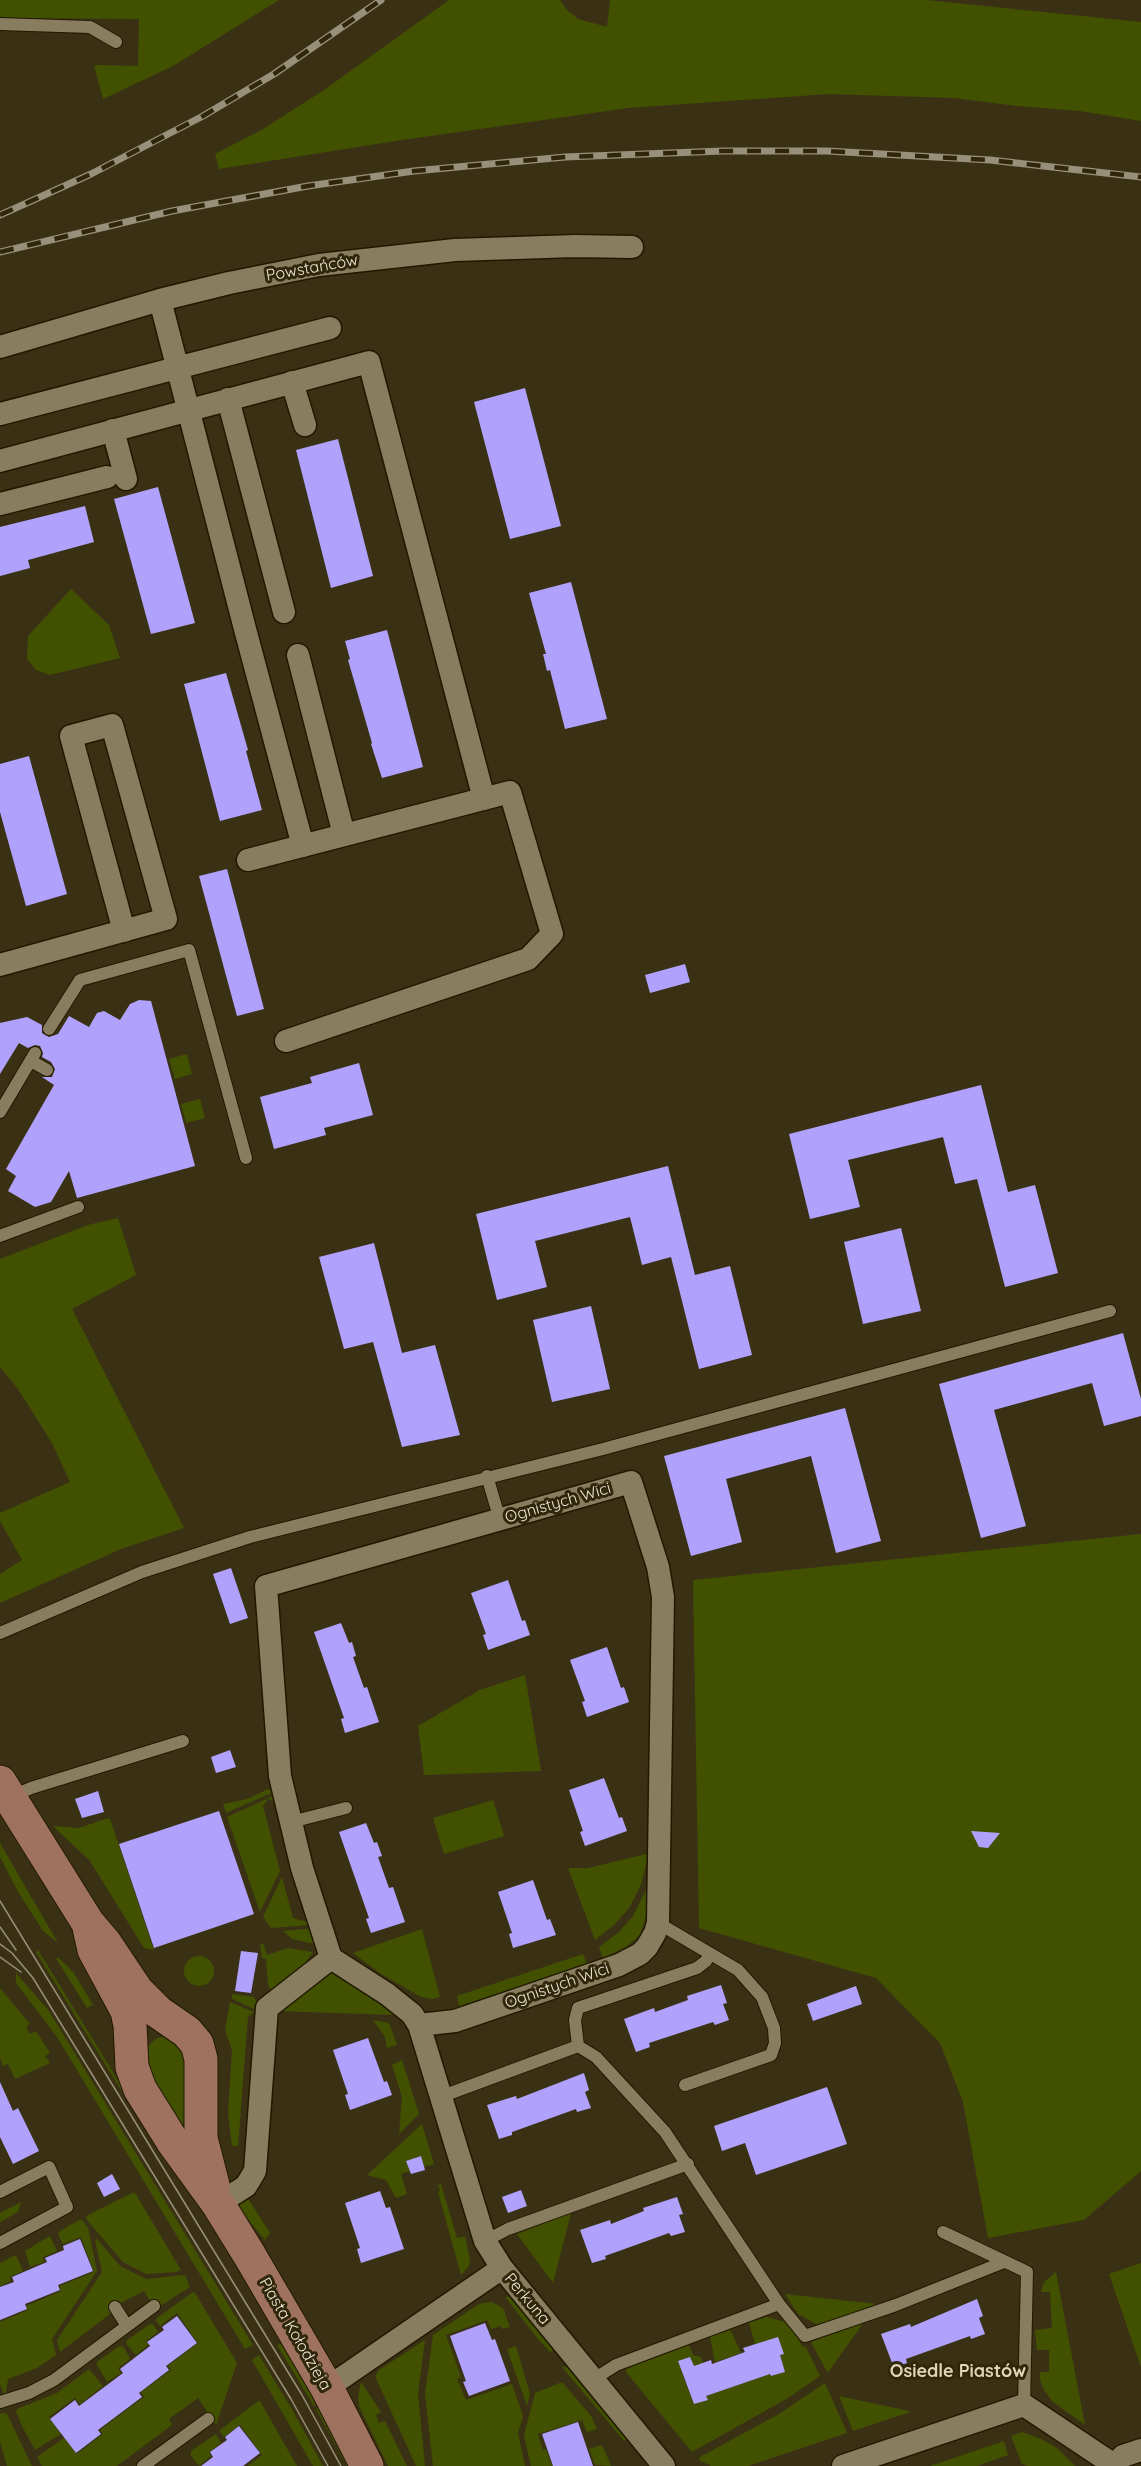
<!DOCTYPE html>
<html>
<head>
<meta charset="utf-8">
<style>
	body { margin:0 }
	canvas { display:block; background:#3a3115 }
</style>
</head>
<body>
<canvas width="1141" height="2466"></canvas>
<script>
const c = document.querySelector('canvas').getContext('2d');
c.lineJoin = 'round';
function fillPath(path, color) {
  c.fillStyle = color;
  c.fill(path, 'evenodd');
}
function toPath(rows) {
  const path = new Path2D();
  for (const r of rows) {
    if (r.length === 3) {
      path.moveTo(r[0] + r[2], r[1]);
      path.arc(r[0], r[1], r[2], 0, 2 * Math.PI);
      continue;
    }
    path.moveTo(r[0], r[1]);
    for (let i = 2; i < r.length; i += 2) path.lineTo(r[i], r[i + 1]);
  }
  return path;
}
function stroke(path, color, width, dash) {
  c.strokeStyle = color;
  c.lineWidth = width;
  c.lineCap = dash ? 'butt' : 'round';
  c.setLineDash(dash || []);
  c.stroke(path);
}
function label(font, color, halo, rows, align = 'center') {
  c.font = font + ' Quicksand,sans-serif';
  c.lineWidth = 6;
  c.setLineDash([]);
  c.textBaseline = 'middle';
  c.strokeStyle = halo;
  c.fillStyle = color;
  for (const [text, x, y, turn = 0] of rows) {
    c.save();
    c.translate(x, y);
    c.rotate((+turn || 0) * Math.PI / 180);
    c.textAlign = isNaN(turn) ? turn : align;
    if (halo) c.strokeText(text, 0, 0);
    c.fillText(text, 0, 0);
    c.restore();
  }
}
const green = toPath([
	[0,0,279,0,173,66,103,99,94,65,138,66,139,19,0,18],
	[449,0,560,0,566,9,578,19,607,27,610,0,926,0,1141,22,1141,121,1080,111,1017,106,954,98,829,94,628,108,402,140,219,169,215,154,263,129,324,90],
	[71,589,109,625,120,658,50,675,36,670,27,659,28,636],
	[187,1054,192,1074,175,1079,169,1059],
	[200,1099,205,1118,186,1123,181,1104],
	[118,1218,136,1275,72,1309,184,1528,121,1549,0,1603,0,1574,22,1560,0,1521,0,1513,70,1482,52,1443,18,1389,0,1367,0,1259,88,1225],
	[1141,1534,1141,2171,1084,2220,988,2238,963,2102,940,2043,876,1978,699,1928,693,1580],
	[525,1675,541,1771,424,1775,418,1726,480,1690],
	[268,1789,274,1792,226,1813,223,1804,247,1799],
	[275,1795,277,1802,268,1799,263,1806,280,1871,260,1912,227,1817],
	[493,1800,504,1836,444,1854,433,1818],
	[108,1818,110,1819,154,1950,144,1948,90,1861,53,1826,79,1828],
	[0,1843,58,1943,43,1931,17,1890,0,1857],
	[646,1854,647,1860,641,1885,629,1908,615,1924,595,1940,568,1868,588,1868],
	[282,1877,293,1918,312,1923,309,1925,271,1928,263,1917],
	[651,1880,650,1904,640,1935,626,1947,603,1958,599,1947,619,1932,633,1916],
	[314,1928,315,1944,292,1939,283,1931],
	[422,1929,440,1997,433,1999,421,1997,381,1974,353,1953],
	[263,1943,267,1955,288,1948,313,1952,298,1973,271,1991,268,1985,266,1959,262,1958,260,1945],
	[38,1950,168,2162,166,2163,36,1952],
	[583,1954,587,1964,459,2006,457,1996],
	[199,1971,15],
	[59,1958,74,1973,93,2005,87,2008,57,1960,56,1958],
	[330,1967,396,2015,274,2011],
	[16,1973,49,2011,253,2345,245,2349,57,2037,16,1983],
	[0,1988,30,2024,26,2027,30,2034,36,2031,50,2053,45,2056,50,2063,15,2079,8,2064,3,2066,0,2058],
	[232,1994,254,1997,259,2007,256,2010,232,1999],
	[230,2002,254,2012,248,2017,238,2146,232,2146,228,2113,232,2050,225,2030],
	[373,2020,389,2023,397,2045,387,2048,385,2037],
	[167,2036,184,2046,185,2138,146,2066,147,2048,150,2044,157,2038],
	[402,2060,419,2114,399,2134,402,2097,392,2065],
	[422,2124,434,2164,424,2167,420,2156,407,2161,410,2171,401,2174,407,2194,396,2198,386,2180,367,2175],
	[441,2184,457,2238,465,2236,470,2260,469,2266,461,2275,438,2192,440,2191,438,2185],
	[132,2193,135,2193,181,2270,176,2272,146,2274,123,2262,87,2220,86,2216],
	[245,2194,270,2233,265,2240,236,2205],
	[21,2202,18,2212,0,2222,0,2213],
	[571,2213,553,2283,517,2234],
	[79,2220,82,2220,88,2228,97,2271,52,2339,56,2355,37,2368,8,2379,6,2394,4,2395,0,2384,0,2322,28,2310,26,2306,61,2291,60,2286,94,2272,81,2237,63,2244,58,2234,60,2231],
	[50,2236,57,2251,43,2257,44,2262,30,2267,25,2251],
	[97,2239,120,2266,146,2279,185,2275,190,2287,160,2306,155,2299,151,2302,144,2291,121,2303,117,2301,109,2307,110,2314,60,2352,57,2340,102,2272,95,2240],
	[16,2255,23,2271,10,2277,11,2281,0,2286,0,2263],
	[1141,2263,1141,2367,1109,2274],
	[1056,2272,1066,2325,1085,2425,1053,2402,1044,2390,1040,2380,1040,2372,1049,2372,1049,2350,1037,2350,1035,2330,1052,2328,1050,2292,1041,2292,1044,2282],
	[193,2292,195,2293,237,2363,216,2425,198,2398,169,2419,172,2425,117,2466,42,2466,37,2457,64,2438,77,2454,103,2434,100,2430,144,2397,141,2392,171,2370,168,2366,198,2343,177,2313,160,2326,156,2321,157,2318],
	[785,2294,877,2304,818,2325,798,2314],
	[505,2297,510,2297,523,2308,554,2347,553,2351,550,2352,538,2339],
	[492,2302,503,2308,510,2327,502,2329,501,2326,491,2329,487,2320,446,2335,461,2377,457,2379,466,2400,512,2384,523,2416,518,2433,525,2466,433,2466,425,2394,433,2335,479,2304],
	[766,2317,786,2322,793,2329,802,2346,806,2347,820,2376,788,2398,692,2452,626,2372,626,2369,689,2345,693,2355,701,2357,703,2363,681,2371,694,2404,707,2400,706,2396,770,2374,772,2376,785,2372,780,2355,784,2354,755,2344,749,2323],
	[864,2322,829,2371,827,2372,811,2342],
	[150,2324,153,2324,158,2332,146,2341,148,2345,136,2355,127,2345,126,2341],
	[730,2329,741,2353,715,2362,710,2337],
	[425,2340,418,2393,425,2466,416,2466,375,2376,379,2370],
	[286,2343,355,2466,347,2466,316,2409,318,2407,317,2405,314,2406,277,2345],
	[119,2346,124,2347,130,2359,118,2368,121,2373,107,2382,96,2363],
	[516,2346,530,2394,527,2406,507,2349],
	[259,2355,296,2416,295,2419,297,2418,323,2466,313,2466,252,2360],
	[570,2366,628,2438,624,2441,562,2367],
	[89,2369,103,2386,80,2404,75,2398,49,2417,61,2434,35,2450,21,2424,16,2411,17,2409,57,2393],
	[361,2382,381,2412,376,2415,379,2423,385,2421,407,2466,388,2466,359,2406,358,2396],
	[562,2382,591,2416,597,2429,587,2432,582,2420,538,2434,543,2450,546,2449,552,2466,531,2466,524,2435,535,2393],
	[825,2383,847,2433,748,2466,711,2466,699,2460,700,2457,779,2414],
	[839,2396,909,2411,910,2412,853,2431],
	[258,2401,260,2401,297,2466,248,2466,262,2455,240,2425,224,2437,220,2432,220,2430],
	[4,2413,7,2414,32,2466,7,2466,0,2442,0,2414],
	[1022,2432,1041,2439,1057,2448,1075,2466,1028,2466,1022,2464,1011,2436],
	[216,2434,221,2443,209,2452,211,2456,199,2466,191,2456,191,2451],
	[1004,2441,1008,2455,977,2466,930,2466],
	[601,2445,604,2449,611,2466,595,2465,589,2449]
]);
const building = toPath([
	[525,388,561,526,510,539,474,402],
	[338,439,373,576,331,588,296,450],
	[158,487,195,623,151,634,114,499],
	[85,506,94,542,28,560,30,568,0,576,0,527],
	[571,582,607,719,565,729,550,670,547,671,543,654,546,654,529,593],
	[387,630,423,767,382,778,371,744,372,743,348,660,350,659,345,641],
	[226,673,248,750,246,751,262,810,220,821,184,684],
	[29,756,67,894,26,906,0,812,0,764],
	[227,869,264,1009,237,1016,199,876],
	[685,964,690,982,650,993,645,975],
	[139,1000,151,1001,195,1166,77,1198,69,1171,51,1202,35,1207,8,1191,16,1176,6,1169,54,1085,42,1077,52,1077,55,1069,51,1062,42,1057,43,1053,40,1046,35,1045,28,1048,19,1043,0,1074,0,1023,27,1017,42,1025,42,1033,49,1037,58,1034,69,1016,89,1027,97,1013,104,1011,120,1020,130,1004],
	[359,1063,373,1115,324,1128,326,1135,274,1149,260,1097,312,1083,310,1077],
	[981,1085,1008,1192,1035,1185,1058,1273,1005,1287,977,1179,955,1184,943,1137,848,1160,860,1207,810,1219,789,1134],
	[668,1166,695,1275,730,1266,752,1355,699,1369,671,1257,642,1265,630,1217,535,1241,547,1287,497,1300,476,1214],
	[901,1228,921,1311,863,1324,844,1242],
	[374,1243,402,1353,435,1345,460,1435,402,1447,373,1342,344,1349,319,1257],
	[591,1306,610,1389,552,1402,533,1320],
	[1123,1333,1141,1399,1141,1416,1104,1426,1092,1383,994,1410,1026,1526,981,1538,939,1384],
	[845,1408,881,1541,836,1553,811,1456,726,1479,742,1542,691,1556,664,1456],
	[231,1568,248,1618,230,1624,213,1574],
	[508,1580,522,1621,525,1620,530,1635,488,1650,483,1635,486,1634,471,1593],
	[341,1623,349,1643,352,1642,356,1656,353,1657,364,1688,367,1687,379,1722,345,1733,341,1719,344,1718,314,1632],
	[607,1647,621,1688,624,1687,629,1702,587,1717,582,1702,585,1701,570,1660],
	[230,1750,236,1767,216,1773,211,1757],
	[604,1778,619,1818,622,1817,627,1831,585,1846,580,1832,583,1831,569,1790],
	[98,1791,104,1812,82,1818,75,1799],
	[219,1811,254,1914,154,1948,119,1844],
	[366,1823,374,1843,377,1842,382,1856,378,1857,389,1888,393,1887,405,1922,371,1933,366,1919,369,1918,339,1832],
	[971,1831,986,1832,1000,1833,988,1848,979,1847],
	[533,1880,547,1920,550,1919,556,1935,513,1948,509,1934,512,1933,498,1892],
	[241,1951,258,1953,251,1993,235,1991],
	[721,1985,727,2003,723,2004,729,2020,715,2025,713,2022,649,2043,650,2047,636,2052,624,2019,654,2008,655,2012,688,2000,687,1996],
	[856,1986,862,2004,813,2021,807,2004],
	[368,2038,384,2082,387,2081,392,2095,350,2110,345,2095,348,2094,333,2050],
	[584,2073,589,2090,585,2092,591,2108,577,2112,576,2109,512,2132,512,2135,499,2139,487,2105,516,2096,517,2099],
	[0,2082,13,2111,18,2108,39,2151,13,2164,0,2137],
	[827,2087,847,2144,756,2175,745,2143,722,2151,714,2126],
	[421,2156,425,2170,411,2174,406,2161],
	[112,2174,120,2189,104,2197,97,2183],
	[521,2190,527,2206,508,2213,502,2197],
	[380,2191,386,2208,390,2207,404,2249,361,2263,357,2249,360,2248,345,2203],
	[677,2197,683,2214,679,2215,685,2232,671,2236,669,2233,605,2256,606,2259,592,2263,580,2230,610,2220,611,2224,644,2211,643,2208],
	[80,2239,93,2271,58,2285,60,2290,25,2304,27,2309,0,2320,0,2287,14,2282,12,2277,47,2262,45,2258,64,2250,63,2246],
	[977,2299,983,2316,979,2318,985,2334,971,2339,970,2336,906,2359,907,2363,894,2368,881,2334,910,2324,911,2327],
	[177,2316,197,2343,166,2366,169,2370,139,2393,142,2397,98,2430,101,2434,76,2453,50,2419,75,2400,79,2406,123,2373,120,2369,150,2346,147,2342,164,2330,162,2327],
	[485,2323,492,2340,495,2339,510,2381,469,2396,463,2382,466,2381,450,2336],
	[778,2337,784,2354,780,2355,785,2372,771,2376,770,2374,706,2396,708,2400,694,2404,678,2361,690,2357,694,2366,711,2360,712,2364,745,2352,743,2348],
	[578,2422,593,2466,553,2466,542,2434],
	[239,2426,260,2453,243,2466,201,2466,213,2457,210,2452,227,2440,225,2437]
]);
const lane = toPath([
	[0,24,90,27,116,42],
	[49,1029,80,980,189,950,246,1158],
	[31,1061,47,1070],
	[0,1112,35,1053],
	[0,1236,78,1207],
	[487,1476,500,1520],
	[0,1633,142,1572,250,1537,603,1449,1110,1311],
	[11,1797,31,1788,183,1741],
	[291,1822,346,1808],
	[658,1923,738,1970,762,1997,774,2028,775,2043,771,2055,685,2085],
	[578,2046,596,2057,665,2132,779,2304,805,2336,896,2305,1004,2262],
	[440,2097,578,2046,575,2020,578,2008,697,1968,706,1961,710,1954],
	[0,2192,49,2167,67,2207,0,2243],
	[943,2232,1027,2272,1024,2405],
	[485,2241,508,2229,688,2164],
	[115,2307,127,2326],
	[594,2379,616,2365,779,2304],
	[0,2402,29,2393,54,2380,154,2306],
	[143,2466,208,2419]
]);
const street = toPath([
	[160,300,245,629,303,846],
	[0,347,160,300,229,283,319,265,455,250,575,246,632,247],
	[292,382,305,425],
	[228,399,284,612],
	[0,414,330,328],
	[113,430,126,479],
	[0,461,369,362,484,799],
	[0,504,107,477],
	[298,655,344,835],
	[248,860,510,792,552,934,528,959,286,1041],
	[0,965,166,919,112,725,71,736,124,931],
	[419,2025,455,2021,619,1965,640,1954,647,1947,655,1933,658,1923,663,1597,658,1567,631,1482,266,1586,280,1776,302,1868,331,1958,387,1994,412,2014,419,2025,485,2241,502,2268,664,2466],
	[218,2204,246,2186,255,2171,267,2008,331,1958],
	[327,2388,502,2268],
	[843,2466,1024,2405,1114,2465],
	[1113,2466,1123,2456,1141,2450]
]);
const secondary = toPath([
	[0,1782,88,1923,105,1943,137,1991,158,2012,187,2032,197,2044,201,2059,201,2138,213,2185],
	[88,1923,94,1950,127,2011,130,2025,132,2067,140,2089,173,2142,218,2204,250,2256,327,2388,367,2466]
]);
const tram = toPath([
	[0,1901,302,2395,341,2466],
	[0,1927,16,1950],
	[0,1944,12,1953,33,1978,291,2399,328,2466],
	[0,1957,21,1972]
]);
const rail = toPath([
	[0,215,91,174,203,116,274,74,381,0],
	[0,252,172,211,308,186,414,171,565,157,723,151,827,151,990,160,1141,177]
]);
const streetNames = [
	["Powstańców",312,268,-10],
	["Ognistych Wici",558,1503,-16],
	["Ognistych Wici",557,1986,-19],
	["Perkuna",527,2299,50],
	["Piasta Kołodzieja",295,2334,60]
];
const neighbourhoodNames = [
	["Osiedle Piastów",958,2372]
];
fillPath(green, '#415100');
fillPath(building, '#b0a2fc');
stroke(lane, '#211800', 14);
stroke(street, '#211800', 25);
stroke(secondary, '#211800', 35);
stroke(lane, '#887d5f', 12);
stroke(street, '#887d5f', 22);
stroke(secondary, '#9f725f', 33);
stroke(tram, '#97907a', 1.5);
stroke(rail, '#97907a', 7);
stroke(rail, '#30270b', 4.5, [14]);
label('16px', '#ece6d6', '#30270b', streetNames);
label('bold 18px', '#dfd4b3', '#30270b', neighbourhoodNames);
</script>
</body>
</html>
